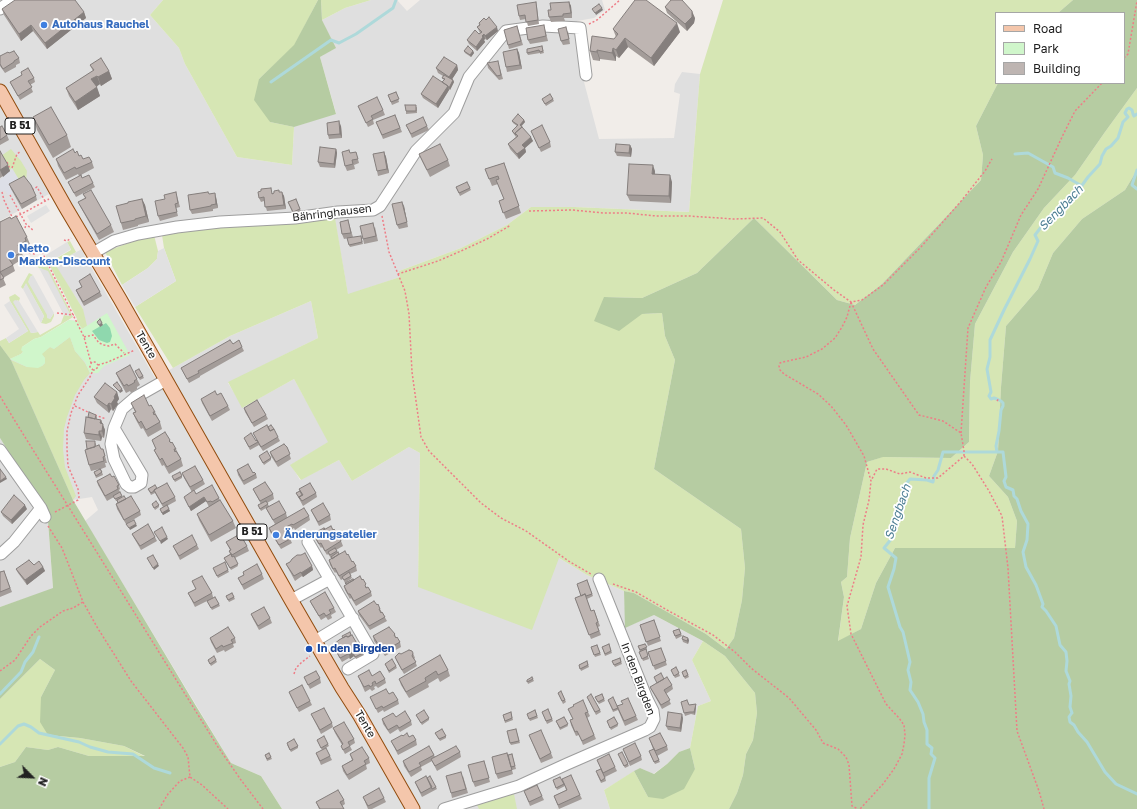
<!DOCTYPE html>
<html>
<head>
<meta charset="utf-8">
<style>
	body { margin:0 }
	#map { position:relative; width:1137px; height:809px; overflow:hidden; background:#f1ede9; font-family:"Golos Text",sans-serif }
	canvas { display:block }
	.legend { position:absolute; left:995px; top:12px; width:130px; height:72px; box-sizing:border-box; background:#fff; border:1px solid #a6a6a6; margin:0; padding:5px 7px; list-style:none; font-size:12px; color:#212121 }
	.legend li { display:flex; align-items:center; gap:8px; height:20px }
	.legend b { width:20px; border:1px solid #a6a6a6 }
	.north { position:absolute; left:12px; top:757px; width:40px; height:40px; -webkit-text-stroke:3px #fff; paint-order:stroke; rotate:114deg; font-size:11px; font-weight:700; line-height:16px; text-align:center; color:#212121 }
	.north::after { content:''; display:block; margin:auto; width:14px; height:18px; background:#212121; clip-path:polygon(50% 0,100% 100%,50% 72%,0 100%) }
</style>
</head>
<body>
<div id="map">
<canvas width="1137" height="809"></canvas>
<ul class="legend">
<li><b style="height:5px;background:#f4c6ab"></b>Road</li>
<li><b style="height:11px;background:#d0f6cb"></b>Park</li>
<li><b style="height:11px;background:#beb5b2"></b>Building</li>
</ul>
<div class="north">N</div>
</div>
<script>
const c = document.querySelector('canvas').getContext('2d');
c.lineJoin = 'round';
function fillPath(path, color) {
  c.fillStyle = color;
  c.fill(path, 'evenodd');
}
function toPath(rows) {
  const path = new Path2D();
  for (const r of rows) {
    path.moveTo(r[0], r[1]);
    for (let i = 2; i < r.length; i += 2) path.lineTo(r[i], r[i + 1]);
  }
  return path;
}
function stroke(path, color, width, dash) {
  c.strokeStyle = color;
  c.lineWidth = width;
  c.lineCap = dash ? 'butt' : 'round';
  c.setLineDash(dash || []);
  c.stroke(path);
}
function label(font, color, halo, rows, align = 'center') {
  c.font = font + ' "Golos Text",sans-serif';
  c.lineWidth = 3.5;
  c.setLineDash([]);
  c.textBaseline = 'middle';
  c.strokeStyle = halo;
  c.fillStyle = color;
  for (const [text, x, y, turn = 0] of rows) {
    c.save();
    c.translate(x, y);
    c.rotate((+turn || 0) * Math.PI / 180);
    c.textAlign = isNaN(turn) ? turn : align;
    if (halo) c.strokeText(text, 0, 0);
    c.fillText(text, 0, 0);
    c.restore();
  }
}
const residential = toPath([
	[0,0,163,0,150,15,179,48,185,64,237,157,292,165,294,127,336,113,320,57,335,48,322,20,345,8,371,0,397,0,407,11,420,0,602,0,605,10,594,18,577,21,578,59,599,139,674,138,680,94,674,92,675,84,682,72,700,74,689,212,574,207,531,207,507,225,461,248,399,271,400,277,348,295,333,209,113,238,84,255,155,378,230,336,311,301,318,338,228,383,243,407,294,379,329,442,291,465,300,480,339,460,352,481,409,447,420,453,418,587,559,558,587,575,624,591,626,627,654,615,703,641,692,660,711,701,698,706,690,748,679,752,667,764,653,774,640,768,604,790,610,809,282,809,261,776,231,763,85,521,98,510,92,497,73,500,10,359,21,354,69,320,77,321,82,329,83,309,54,264,82,249,49,194,0,221],
	[0,438,40,502,48,521,53,589,0,607]
]);
const grass = toPath([
	[163,0,318,0,294,46,259,79,270,122,294,127,292,165,237,157,185,64,179,48,150,15],
	[321,0,371,0,345,8,322,20],
	[723,0,1073,0,1058,13,996,13,996,83,998,83,976,126,983,155,981,180,882,284,855,305,837,300,754,218,697,273,642,298,604,297,642,314,662,313,665,336,675,360,654,469,741,529,745,568,742,600,734,638,726,649,706,634,634,593,624,591,587,575,559,558,532,630,418,587,420,453,409,447,352,481,339,460,301,480,290,465,328,442,294,379,242,408,228,382,318,338,311,301,230,336,173,368,135,307,176,281,164,248,162,235,217,226,286,224,335,218,348,294,400,277,399,271,461,248,507,225,531,207,574,207,689,212,700,74],
	[1137,88,1137,170,1125,190,1082,219,1053,253,1038,289,1006,326,1001,387,998,451,989,476,1008,497,1017,521,1015,548,895,548,876,583,861,629,838,642,844,597,841,582,847,577,850,538,867,462,882,457,951,458,969,442,970,382,975,324,1013,252,1044,208,1075,175,1105,132],
	[11,149,21,161,27,171,26,180,21,183,9,170,1,156],
	[154,235,158,251,157,259,148,268,122,285,105,252,136,240],
	[70,241,76,252,55,264,83,309,87,326,82,329,77,321,77,319,47,260,46,255,50,262,71,250,67,242],
	[42,264,43,267,47,265,73,317,41,337,34,339,22,347,23,352,21,354,10,359,0,345,0,341,6,338,9,343,28,331,10,301,9,297,15,294,20,298,19,301,17,300,31,333,38,332,40,335,61,323,64,315,71,316,41,268,39,268,37,266],
	[29,273,33,275,30,277,50,319,54,313,54,316,51,322,46,324,41,323,44,316,26,284,23,289,21,287],
	[70,337,75,351,85,363,90,373,84,380,75,395,67,417,64,429,63,449,65,467,76,496,73,500,11,360,27,367,42,366,45,363,45,358,41,354,50,347,54,349],
	[703,641,725,656,755,693,757,713,753,740,746,754,743,775,737,793,729,809,610,809,604,790,634,771,648,797,695,769,690,748,698,706,711,701,692,660],
	[40,659,55,670,41,697,48,735,80,738,124,746,146,757,89,756,58,747,48,750,26,747,15,762,0,767,0,699],
	[514,794,517,809,479,809,476,803]
]);
const forest = toPath([
	[318,0,321,0,322,20,336,48,320,57,336,114,294,127,270,122,254,100,259,79,294,45],
	[1073,0,1137,0,1137,88,1105,132,1075,175,1044,208,1013,252,975,324,970,382,969,442,951,458,883,457,867,462,850,538,847,577,841,582,844,597,838,641,861,629,876,583,895,548,1015,548,1017,521,1008,497,989,476,998,451,1001,387,1006,326,1038,289,1053,253,1082,219,1125,190,1137,170,1137,809,729,809,737,793,743,775,746,754,753,740,757,713,755,693,725,656,703,641,654,615,625,628,624,591,634,593,706,634,726,649,734,638,742,600,745,568,741,529,654,469,675,360,665,336,662,313,642,314,619,331,594,321,604,297,642,298,697,273,754,218,837,300,855,305,882,284,981,180,983,155,976,126,998,83,1124,83,1124,13,1058,13],
	[0,345,11,360,73,500,196,706,231,763,261,776,282,809,0,809,0,767,15,762,26,747,48,750,58,747,89,756,145,756,124,746,80,738,48,735,40,722,41,697,55,670,40,659,0,699,0,607,53,588,48,521,40,502,0,438],
	[690,748,695,769,684,789,663,799,648,797,634,771,640,768,654,774,667,764,679,752]
]);
const park = toPath([
	[107,313,130,355,104,366,98,373,90,373,85,362,75,351,70,337,54,349,50,347,42,354,45,358,45,363,42,366,38,368,27,367,10,359,21,354,23,352,21,350,22,347,34,339,41,337,69,320,77,321,82,329]
]);
const pitch = toPath([
	[106,323,110,328,112,336,110,342,107,343,99,340,92,331]
]);
const parking = toPath([
	[46,205,50,211,31,223,27,216],
	[67,242,71,249,50,262,46,255],
	[164,248,176,281,135,307,122,285,148,268,157,259,158,251],
	[39,268,40,268,48,271,71,316,64,315],
	[33,275,54,313,50,319,47,318,47,315,28,282,30,277],
	[26,283,44,316,41,323,23,289],
	[15,300,19,301,38,332,31,333,13,302],
	[10,301,28,331,9,343,6,338,19,329,4,305]
]);
const plaza = toPath([
	[12,168,21,183,11,188,13,193,8,195,5,190,1,192,0,191,0,180]
]);
const stream = toPath([
	[271,82,331,40,339,43,356,34,393,8,396,0],
	[1015,154,1028,153,1053,167,1055,173,1068,178,1082,186],
	[1137,170,1132,185,1137,189],
	[997,452,996,446,999,431,1001,410,1003,406,1003,403,1001,401,997,399,994,398,991,399,989,396,991,392,987,369,990,357,990,340,1004,310,1030,259,1038,241,1035,235,1048,218,1075,195,1088,177,1100,164,1102,156,1106,149,1111,146,1118,138,1123,122,1128,117,1125,113,1127,109,1129,108,1132,110,1133,114,1134,116,1137,114],
	[0,694,21,672,25,662,33,652,39,637],
	[0,744,18,726,24,724,31,727,39,733,79,742,90,747,108,752,133,754,154,768,170,773],
	[929,809,929,778,935,758,931,754,932,748,927,744,927,730,924,722,923,714,918,702,910,690,911,682,908,670,910,662,903,632,900,627,888,587,894,569,896,558,884,548,892,538,897,516,903,500,906,484,910,479,927,480,933,482,934,476,938,470,943,452,1003,452,1006,477,1004,481,1006,487,1013,490,1014,496,1017,499,1021,511,1028,524,1027,540,1023,552,1026,567,1036,585,1043,604,1042,607,1046,611,1056,626,1060,645,1066,652,1067,661,1066,671,1070,681,1069,684,1071,696,1070,707,1072,713,1071,714,1069,717,1070,722,1074,725,1078,732,1087,742,1105,772,1116,784,1137,794]
]);
const path = toPath([
	[589,24,597,20,620,0],
	[1124,58,1128,54,1137,1],
	[7,162,10,169],
	[12,168,17,154,21,151],
	[32,190,37,187,45,201],
	[2,192,4,200,13,219],
	[10,195,26,224,34,231],
	[529,211,572,210,604,213,627,213,656,216,689,216,734,219,763,218,780,232,798,260,834,290,851,302,862,300,883,285,921,247,962,200,985,171,992,159],
	[382,216,389,252,398,274,438,261,461,251,487,239,511,225],
	[16,217,49,199],
	[25,228,26,224],
	[64,240,67,241,71,238],
	[21,252,35,254],
	[42,252,84,337,91,363],
	[398,274,405,291,409,314,412,372,421,437,429,451,481,503,501,518,526,531,570,562,591,574],
	[851,302,847,317,842,327,835,338,822,349,806,357,783,362,780,363,779,366,780,370,784,374,818,394,831,406,846,425,864,456,871,481,869,500,863,525,861,557,847,606,851,634,886,704,899,718,904,725,905,735,904,744,902,754,894,769,883,784,860,809],
	[851,302,873,349,919,415,943,421,961,433,964,451,964,456,938,478,926,478,910,472,900,474,886,469,877,469,871,481],
	[57,313,74,315],
	[84,337,93,335,99,343,104,345,109,346,115,344,124,353],
	[98,365,108,362,135,350],
	[0,396,15,421,68,506,218,747,241,780,263,809],
	[997,401,999,398],
	[75,406,90,413],
	[95,415,106,419],
	[961,433,968,328,986,287,1001,262,1021,215,1038,189,1062,137,1075,111,1102,83],
	[964,456,972,464,989,491,1002,516,1008,568,1017,731,1039,791,1044,809],
	[55,512,78,500,79,497,78,489,68,466,67,449,67,431,71,413,78,395,90,377,93,370,95,370,98,367,98,365,95,362,92,362,90,365,90,367,93,370],
	[48,526,62,548,66,558,83,602,97,627,131,681,183,748,188,757,190,777,202,785,228,809],
	[613,584,636,592,667,610,713,635,735,652,751,668,789,698,816,730,823,743,838,749,846,757,849,765,852,806,858,809],
	[0,671,15,660,31,636,40,627,63,611,73,608,83,602],
	[294,674,296,668,302,662,310,656],
	[159,809,168,794,180,781,190,777]
]);
const minor = toPath([
	[0,9,12,0],
	[93,253,114,241,138,234,177,227,220,222,295,218,338,212,373,210,380,206,416,151,454,113,469,77,506,31,543,26,580,28,586,75],
	[114,428,142,475,141,483,134,487,130,487,126,484,114,459,111,444,114,428,122,409,136,397,166,380],
	[0,450,41,508],
	[308,542,373,654,348,669],
	[1,554,14,542,41,508,45,517],
	[291,600,330,579],
	[315,641,353,618],
	[444,809,519,786,567,764,645,730,650,727,654,719,653,711,647,699,599,579]
]);
const major = toPath([
	[0,91,66,208,120,299,291,600,342,688,360,716,413,809]
]);
const wall = toPath([
	[536,2,537,7,539,24,528,26,526,19,520,20,519,16],
	[569,2,571,6,572,18,564,18,565,21,551,22,549,17,551,10],
	[665,7,695,18,694,23,687,31,667,13],
	[2,9,84,12,86,18,47,49,33,31,21,41,4,15],
	[479,23,498,31,487,40,485,39,484,40,485,42,477,51,469,44,467,40,480,33,477,27,479,25],
	[517,26,523,45,509,49,508,45],
	[545,29,548,41,530,44,528,40],
	[613,29,680,32,654,66,628,47,619,58,616,56,616,61,600,59,600,61,593,60,590,51,614,39,616,37],
	[568,31,570,44,563,45,561,41],
	[542,46,544,53,540,54,540,53,528,55,527,53],
	[517,49,519,53,522,69,507,72,506,67],
	[464,51,473,51,474,53,471,57,465,53],
	[9,53,19,58,20,63,16,65,16,67,5,73,0,66,0,56],
	[487,63,499,65,503,79,499,80,488,68],
	[90,65,109,71,112,79,101,86,100,84,96,87,100,96,78,110,69,96,66,88,93,71],
	[457,65,458,70,452,79,453,80,454,82,450,90,449,89,449,90,438,108,423,98,421,94,442,82,444,80,442,78,443,76,438,73,436,68],
	[21,72,34,78,35,82,30,85,33,92,20,100,12,86,10,82,22,75],
	[396,92,399,102,392,105,388,95],
	[542,99,553,99,554,101,546,106],
	[358,106,383,110,385,115,373,120,374,124,368,127],
	[417,107,417,113,406,114,406,111],
	[395,115,402,132,383,139,376,122],
	[33,117,67,135,71,147,53,158,37,130],
	[524,120,525,122,521,127,533,141,525,148,526,152,519,159,510,149,508,144,516,137,513,133,512,131,517,126,513,123,512,121],
	[406,125,427,126,429,130,412,138],
	[341,126,342,138,329,139,328,135],
	[0,127,7,135,9,140,0,145],
	[531,131,550,142,551,147,541,152],
	[630,145,632,149,631,157,617,156,615,152],
	[336,149,337,153,335,168,320,167,318,162],
	[0,151,10,171,0,178],
	[356,152,359,163,354,165,355,169,347,171,345,166,350,153],
	[384,152,386,157,389,173,378,176,377,171],
	[75,153,83,159,92,162,94,168,79,176,78,174,66,180,58,166,56,159],
	[419,154,448,160,450,166,430,177,422,161],
	[504,163,521,213,506,219,499,201,504,199,498,184,492,186,485,169],
	[655,171,655,174,672,182,671,203,630,201,627,195],
	[82,178,93,183,95,187,76,197,70,186,68,182],
	[9,184,36,196,37,200,22,209,11,189],
	[456,187,470,188,471,190,460,196],
	[280,192,284,196,286,209,267,211,264,201,261,202,259,198,273,193],
	[83,194,111,225,114,232,99,240,81,208,78,202,85,198],
	[209,194,216,197,218,208,213,209,213,211,192,214,190,210],
	[177,196,180,207,176,208,178,216,160,221,158,216],
	[142,199,145,205,149,222,138,225,138,226,123,230,121,223,128,203],
	[296,199,301,211,293,214,288,202],
	[404,206,408,227,399,229,397,225],
	[11,219,27,237,30,244,28,245,29,247,21,251,24,258,13,265,15,271,3,278,6,285,0,288,0,222],
	[348,220,353,237,344,239,342,234],
	[375,227,378,241,364,244,363,239],
	[361,236,363,244,350,247,349,245],
	[79,281,100,292,102,296,84,306,78,295,76,290,82,287],
	[233,344,242,347,244,351,200,376,200,377,189,383,181,368],
	[135,371,143,376,144,378,140,380],
	[116,373,137,379,140,385,137,387,137,389,131,393,130,391,126,393,119,380],
	[117,392,119,399,117,402,118,404,113,411,111,409,109,413,97,403,94,397],
	[217,395,228,406,230,410,212,421,202,403,201,399],
	[131,403,149,406,155,412,160,422,162,429,148,437,143,428,141,429,136,420,133,413,135,412],
	[244,408,266,415,268,419,254,427,245,412],
	[96,415,97,417,97,419,101,420,105,430,104,438,102,437,101,441,86,439,84,433,88,417],
	[268,427,278,437,280,441,263,451,259,445,250,450,244,438,256,441,257,440,253,433],
	[152,440,170,440,171,443,176,449,181,459,183,466,169,474,164,465,162,466,154,450,156,449],
	[96,443,96,446,101,449,103,449,107,463,105,463,106,467,101,469,103,475,96,478,94,472,100,469,91,471,89,465,87,449],
	[287,447,291,459,278,467,271,456,270,452],
	[259,456,271,458,271,460,264,465],
	[237,470,253,473,256,474,257,478,244,485,238,475],
	[182,473,203,480,205,484,192,492,184,478],
	[172,476,182,476,182,478,175,482],
	[112,477,119,485,120,489,119,490,122,497,126,499,140,511,141,515,126,524,117,509,116,504,118,503,117,501,116,501,114,497,107,501,98,485,97,481],
	[157,488,175,497,176,501,167,506,170,511,163,515,160,509,163,507,155,493,151,495,148,489],
	[253,489,273,494,274,499,267,503,269,506,286,513,287,517,309,516,310,520,295,530,294,528,287,532,290,539,292,543,281,549,270,532,269,528,275,524,268,512,266,508,261,511,258,505,261,504,255,493],
	[299,489,316,493,317,497,303,506,296,493,300,491],
	[196,494,219,498,220,501,233,521,236,528,211,542,199,520,197,514,209,507,206,501,191,511,184,497],
	[152,504,159,505,159,507,155,510],
	[27,509,12,524,3,516,1,512],
	[311,510,330,515,331,520,319,526],
	[325,529,333,530,337,533,338,537,341,541,343,546,336,550,338,553,339,554,352,562,356,566,357,571,350,574,352,578,345,583,343,579,341,580,336,572,335,573,330,565,329,560,331,559,331,558,328,554,327,555,322,547,321,548,316,540,314,535,317,534,316,532],
	[132,534,155,537,157,541,141,550,134,538],
	[226,542,247,546,249,551,235,558,238,566,231,570,224,558,230,554,229,551,230,550],
	[197,545,199,549,180,560,173,546],
	[290,562,312,566,313,570,303,577,302,576,295,581,288,568,286,564],
	[43,567,45,571,27,585,18,573,16,569],
	[214,570,228,570,229,572,218,578],
	[4,571,12,592,0,597,0,572],
	[243,572,262,574,264,579,244,590,238,578,244,575],
	[354,580,367,587,371,592,372,596,356,606,351,598,350,599,345,590,344,586],
	[587,580,593,596,587,599,591,611,594,610,600,626,598,627,601,635,591,639,575,598,581,596],
	[192,581,212,593,213,597,219,604,220,606,212,610,207,601,195,607,188,593,196,589],
	[232,593,235,599,229,602,226,596],
	[310,601,334,608,336,612,331,615,332,618,328,620,326,617,321,620,312,605],
	[377,605,380,609,387,621,370,630,359,615,358,611],
	[251,614,270,618,272,623,259,630,253,619],
	[654,620,661,641,648,646,640,625],
	[679,629,682,636,676,639,673,631],
	[395,634,396,638,400,642,401,647,385,656,374,641,373,636],
	[351,635,364,655,356,659,354,656,350,659,349,658,342,662,335,650,333,645],
	[210,638,235,638,236,643,233,644,234,647,225,652,224,650,217,653,211,642],
	[682,639,689,640,688,644,683,642],
	[609,644,612,653,605,656,602,647],
	[645,644,647,650,646,650,649,659,643,661,638,646],
	[597,645,601,655,595,657,591,647],
	[661,648,667,665,655,670,648,652],
	[413,653,415,658,414,659,417,666,404,674,397,662,395,657,401,654],
	[440,655,448,670,450,676,440,682,438,678,428,684,429,687,409,698,401,685,399,679],
	[620,658,622,664,615,667,612,661],
	[208,660,216,660,217,662,211,666],
	[587,661,589,667,581,671,579,665],
	[385,664,396,666,397,668,389,673],
	[676,667,680,676,675,678,671,670],
	[686,670,689,677,685,679,682,672],
	[358,676,372,676,385,679,386,683,378,688,376,686,374,687,375,689,372,691,370,689,365,692],
	[304,677,320,678,321,683,310,689],
	[533,679,534,681,528,684,527,680],
	[664,679,672,685,673,689,666,694,671,704,662,709,652,691,650,687],
	[561,691,566,702,563,704,558,693],
	[289,692,310,701,312,705,299,712,291,697],
	[389,694,398,700,399,704,384,712,383,710,378,713,370,697],
	[602,694,605,701,599,704,595,697],
	[587,697,600,710,601,712,596,715],
	[608,700,617,706,636,716,638,720,625,726,618,710,613,712],
	[681,702,689,705,696,704,696,706,695,715,691,714,685,716],
	[548,709,553,721,547,724,542,712],
	[568,709,588,712,590,716,587,718,596,739,583,745,579,735,576,736,571,725,570,720,573,719],
	[535,710,538,718,530,721,527,714],
	[511,712,513,720,505,723,503,715],
	[311,714,332,723,333,727,321,734],
	[416,715,429,718,429,720,422,725],
	[396,717,411,721,412,725,400,732,398,729,390,734,383,724,382,719],
	[564,717,568,726,560,730,556,721],
	[614,717,618,726,611,730,607,721],
	[683,718,681,732,668,730,666,726],
	[333,728,354,739,355,743,350,746,352,750,345,754,341,746,342,745,335,733],
	[516,729,520,743,511,745,510,743],
	[435,733,446,736,446,738,440,741],
	[529,735,551,753,553,758,541,763],
	[409,737,416,740,417,745,398,755,391,741],
	[649,738,667,746,668,750,657,756,660,762,655,764,650,754,653,749],
	[317,740,328,744,329,746,322,750],
	[287,745,298,746,298,748,291,752],
	[623,749,641,756,642,760,630,766],
	[460,752,461,757,437,771,432,761,421,767,422,770,411,777,404,766,403,761,434,755,435,757],
	[269,753,272,759,267,761,265,755],
	[316,753,330,756,332,760,321,765],
	[350,754,369,758,370,763,366,765,367,769,349,780,343,771,342,766,352,760],
	[512,754,516,769,512,770,513,774,498,779,496,774,508,755],
	[619,756,628,764,629,766,625,768],
	[597,760,615,767,617,771,605,777,606,781,601,783,597,774,601,769],
	[484,761,490,782,475,787,473,782],
	[463,776,468,793,452,798,451,793],
	[427,778,436,787,437,789,422,797,417,787,415,782],
	[553,780,562,781,580,795,582,799,559,809,554,796,566,790,565,786,557,790],
	[524,791,542,796,544,800,530,806],
	[363,797,384,798,386,802,372,809,368,809],
	[344,800,345,804,342,806,344,809,319,809,316,802]
]);
const shadedWall = toPath([
	[569,2,571,6,572,18,571,13],
	[602,8,603,10,596,15,595,13],
	[692,11,695,18,694,23,687,31,685,24],
	[84,12,86,18,47,49,45,43],
	[677,23,680,32,654,66,651,58],
	[31,25,33,31,21,41,19,34],
	[497,27,498,31,487,40,485,36],
	[484,34,485,39,484,40,485,42,477,51,476,47,482,36],
	[625,38,628,47,619,58,616,50],
	[613,48,616,56,616,61,612,53],
	[517,49,519,53,522,69,520,65],
	[597,50,600,59,600,61,597,52],
	[473,51,474,53,471,57,470,55],
	[457,65,458,70,451,81,449,77],
	[109,71,112,79,101,86,98,77],
	[97,76,100,84,94,88,91,79],
	[453,80,454,82,450,90,449,88],
	[448,86,449,90,438,108,436,104],
	[97,87,100,96,78,110,75,102],
	[524,120,525,122,520,127,520,125],
	[339,121,341,126,342,138,340,134],
	[531,137,533,141,525,148,526,152,519,159,517,154,522,145],
	[630,145,632,149,631,157,629,153],
	[336,149,337,153,335,168,334,164],
	[384,152,386,157,389,173,387,169],
	[8,165,10,171,3,177,0,170],
	[653,165,655,171,654,181,652,174],
	[670,175,672,182,671,203,669,196],
	[282,192,284,196,286,209,284,205],
	[215,193,216,197,218,208,216,204],
	[142,199,145,205,149,222,146,216],
	[402,202,404,206,408,227,407,222],
	[102,323,103,325,100,327,99,325],
	[122,389,123,391,120,393,119,391],
	[117,392,119,399,117,402,118,404,113,411,111,404,114,397],
	[109,403,111,409,109,413,107,406],
	[101,420,105,430,104,438,102,431,100,423],
	[99,431,102,437,101,441,99,435],
	[6,477,7,479,0,483,0,481],
	[204,497,206,501,191,511,189,507],
	[25,505,27,509,12,524,11,520],
	[169,509,170,511,163,515,162,513],
	[136,524,137,526,130,530,129,528],
	[167,537,168,539,161,544,160,541],
	[158,564,159,566,154,570,153,568],
	[312,566,313,570,303,577,301,573],
	[43,567,45,571,27,585,25,580],
	[688,638,689,640,688,644,687,641],
	[359,647,361,652,353,653,354,656,350,659,349,654],
	[696,704,696,706,695,715,694,712],
	[682,714,683,718,681,732,680,728]
]);
const building = toPath([
	[15,0,75,0,84,12,45,43,31,25,19,34,2,9,15,0],
	[635,0,646,0,677,23,651,58,625,38,616,50,613,48,612,53,597,50,597,52,590,51,592,36,614,39,618,34,613,29,635,0],
	[671,0,682,0,692,11,692,17,685,24,665,7,671,0],
	[536,2,538,20,526,22,525,15,519,16,517,5,536,2],
	[569,2,571,13,563,14,563,16,549,17,548,10,551,10,550,3,569,2],
	[599,4,602,8,595,13,592,9,599,4],
	[489,17,497,27,485,36,484,34,482,36,483,37,476,47,467,40,475,30,479,34,482,32,477,27,480,25,479,23,484,18,486,20,489,17],
	[544,25,546,36,528,40,526,28,544,25],
	[517,26,521,41,508,45,504,30,517,26],
	[566,27,569,39,561,41,558,29,566,27],
	[468,46,473,51,470,55,464,51,468,46],
	[542,46,543,51,540,52,539,50,527,53,527,49,542,46],
	[517,49,520,65,506,67,503,52,517,49],
	[14,51,19,58,14,61,14,62,3,69,0,64,0,56,8,52,9,53,14,51],
	[444,57,457,65,449,77,436,68,444,57],
	[101,58,109,71,98,77,97,76,91,79,97,87,75,102,66,88,94,70,90,65,101,58],
	[498,61,501,75,497,76,487,63,498,61],
	[28,68,34,78,28,81,32,87,18,96,10,82,22,75,21,72,28,68],
	[444,75,453,80,449,88,448,86,442,82,445,79,442,78,444,75],
	[433,76,448,86,436,104,421,94,433,76],
	[396,92,399,99,391,102,388,95,396,92],
	[550,94,553,99,545,104,542,99,550,94],
	[377,97,383,110,371,116,373,119,366,123,358,106,377,97],
	[405,105,416,105,416,111,406,111,405,105],
	[51,107,67,135,49,145,33,117,51,107],
	[518,114,524,120,520,125,522,127,515,133,516,135,512,131,518,125,512,121,518,114],
	[395,115,400,128,382,135,376,122,395,115],
	[423,117,427,126,411,134,406,125,423,117],
	[339,121,340,134,328,135,327,123,339,121],
	[542,125,550,142,539,148,531,131,542,125],
	[2,126,7,135,0,140,0,127,2,126],
	[522,127,531,137,522,145,525,148,517,154,508,144,518,136,515,133,522,127],
	[440,144,448,160,427,170,419,154,440,144],
	[616,144,630,145,629,153,615,152,616,144],
	[320,147,336,149,334,164,318,162,320,147],
	[73,149,75,153,77,151,79,156,81,155,83,159,89,157,92,162,76,169,75,167,64,173,56,159,73,149],
	[349,150,350,153,356,152,358,159,352,160,353,164,345,166,342,152,349,150],
	[0,151,8,165,0,170,0,151],
	[384,152,387,169,377,171,373,154,384,152],
	[504,163,519,206,503,213,499,201,504,199,496,180,499,179,498,176,489,179,485,169,504,163],
	[629,164,653,165,652,174,670,175,669,196,627,195,629,164],
	[81,175,82,178,89,175,93,183,74,193,68,182,81,175],
	[24,176,31,185,36,196,21,204,9,184,24,176],
	[467,182,470,188,459,193,456,187,467,182],
	[271,188,272,194,274,193,274,191,279,190,279,192,282,192,284,205,265,207,264,197,259,198,258,192,261,191,261,189,271,188],
	[91,190,111,225,97,234,78,202,86,198,83,194,91,190],
	[176,192,178,203,175,204,177,212,158,216,155,201,165,199,164,195,176,192],
	[208,192,209,194,215,193,216,204,211,205,211,206,190,210,188,195,208,192],
	[142,199,146,216,135,219,135,220,121,223,116,206,128,203,128,202,142,199],
	[296,199,300,209,293,212,288,202,296,199],
	[402,202,407,222,397,225,392,204,402,202],
	[16,216,27,237,25,238,26,241,18,245,22,252,9,259,13,265,0,272,4,278,0,280,0,222,10,217,11,219,16,216],
	[348,220,351,233,342,234,340,222,348,220],
	[373,223,376,236,363,239,360,226,373,223],
	[361,236,362,242,349,245,347,238,361,236],
	[90,274,100,292,83,302,76,290,82,287,79,281,90,274],
	[100,319,102,323,99,325,97,322,100,319],
	[230,340,233,344,239,340,242,347,198,371,199,373,187,379,181,368,230,340],
	[130,365,137,379,134,381,135,382,132,384,128,386,127,384,124,386,116,373,130,365],
	[139,369,143,376,139,378,135,371,139,369],
	[117,382,122,389,119,391,113,385,117,382],
	[105,383,117,392,114,397,115,398,111,404,109,403,107,406,94,397,105,383],
	[215,391,217,395,221,393,228,406,210,416,201,399,215,391],
	[144,395,149,406,151,405,155,412,153,412,154,415,155,414,160,422,146,430,141,421,139,423,133,413,136,412,131,403,144,395],
	[257,400,266,415,252,423,244,408,257,400],
	[89,412,96,415,95,419,88,417,89,412],
	[86,417,101,420,100,423,103,424,102,431,99,431,99,435,84,433,86,417],
	[267,425,270,431,274,429,278,437,261,447,253,433,267,425],
	[271,425,274,429,270,431,268,427,271,425],
	[165,432,170,440,169,441,171,443,172,442,176,449,174,449,175,452,176,451,181,459,167,467,162,458,160,460,154,450,156,449,152,440,165,432],
	[251,433,256,441,257,440,258,442,249,447,244,438,251,433],
	[86,441,95,441,95,447,87,449,86,441],
	[284,444,287,447,290,454,276,462,270,452,284,444],
	[99,445,101,449,103,449,105,456,103,457,104,461,89,465,85,450,99,445],
	[267,451,271,458,263,463,259,456,267,451],
	[248,464,253,473,254,472,256,474,243,481,237,470,248,464],
	[195,466,203,480,190,487,182,473,195,466],
	[0,469,6,477,0,481,0,469],
	[100,469,102,472,96,476,94,472,100,469],
	[180,472,182,476,174,480,172,476,180,472],
	[110,474,112,477,114,476,119,485,117,486,118,489,105,496,97,481,110,474],
	[265,482,273,494,260,501,253,489,265,482],
	[167,483,175,497,162,504,154,490,167,483],
	[310,483,316,493,302,501,299,497,303,495,299,489,310,483],
	[155,485,157,488,154,490,154,491,151,493,148,489,155,485],
	[212,485,219,498,212,502,211,501,207,502,204,497,189,507,184,497,194,490,196,494,212,485],
	[300,491,302,495,299,497,300,499,296,493,300,491],
	[120,492,122,496,115,499,113,496,120,492],
	[14,495,25,505,11,520,1,512,14,495],
	[124,496,126,499,118,503,117,500,124,496],
	[131,496,140,511,124,520,116,504,131,496],
	[220,500,233,521,209,535,197,514,220,500],
	[156,501,159,505,154,508,152,504,156,501],
	[266,501,268,504,260,509,258,505,266,501],
	[279,501,286,513,273,520,266,508,279,501],
	[323,503,330,515,318,522,311,510,323,503],
	[167,505,169,509,162,513,160,509,167,505],
	[304,508,309,516,293,525,292,524,284,528,290,539,279,545,269,528,304,508],
	[134,520,136,524,129,528,126,524,134,520],
	[148,524,155,537,140,546,132,534,148,524],
	[331,526,333,530,334,529,337,533,336,534,337,537,339,536,341,541,325,551,321,543,319,544,314,535,331,526],
	[162,527,167,537,160,541,154,532,162,527],
	[324,528,325,529,317,534,316,532,324,528],
	[240,534,247,546,232,555,229,551,231,550,226,542,240,534],
	[192,535,197,545,179,556,173,546,192,535],
	[335,548,337,551,330,555,328,552,335,548],
	[345,551,347,555,348,554,352,562,353,561,356,566,339,576,335,568,333,569,329,560,345,551],
	[338,552,339,554,332,559,331,557,338,552],
	[305,553,312,566,301,573,301,572,294,576,286,564,290,562,292,559,297,555,301,555,305,553],
	[231,554,232,557,234,556,238,564,230,568,224,558,231,554],
	[153,555,158,564,153,568,147,558,153,555],
	[29,560,34,565,39,561,43,567,25,580,16,569,29,560],
	[225,562,228,570,217,576,213,568,225,562],
	[257,564,262,574,242,585,238,578,244,575,243,572,257,564],
	[4,571,10,588,0,592,0,572,4,571],
	[349,572,351,576,344,580,342,577,349,572],
	[202,576,212,593,194,603,188,593,196,589,192,581,202,576],
	[360,576,362,580,363,579,366,584,365,585,366,588,368,587,371,592,354,601,350,594,348,594,344,586,360,576],
	[353,579,354,580,346,584,345,583,353,579],
	[587,580,592,594,586,596,585,594,581,596,577,584,587,580],
	[325,592,334,608,329,610,331,613,326,616,324,613,319,616,310,601,325,592],
	[232,593,234,597,228,600,226,596,232,593],
	[585,594,591,611,594,610,598,622,596,623,599,631,589,635,575,598,585,594],
	[215,597,219,604,211,608,207,601,215,597],
	[374,601,377,605,378,604,380,609,379,609,381,613,382,612,385,617,369,626,358,611,374,601],
	[264,607,270,618,258,626,251,614,264,607],
	[654,620,660,637,646,642,640,625,654,620],
	[228,627,235,638,231,640,233,643,223,647,222,645,216,649,210,638,228,627],
	[389,627,395,634,394,635,396,638,397,637,400,642,383,652,373,636,389,627],
	[679,629,681,634,675,636,673,631,679,629],
	[350,632,351,635,348,637,346,636,343,638,342,636,350,632],
	[352,635,359,647,349,654,348,654,340,658,333,645,339,640,346,636,348,637,352,635],
	[683,636,688,638,687,641,682,639,683,636],
	[609,644,611,651,605,654,602,647,609,644],
	[645,644,647,647,640,650,638,646,645,644],
	[597,645,600,653,594,655,591,647,597,645],
	[661,648,666,661,653,666,648,652,661,648],
	[361,649,363,653,355,657,353,653,361,649],
	[646,649,648,656,642,659,639,652,646,649],
	[409,650,412,651,413,653,412,656,416,662,402,670,395,657,399,653,401,654,409,650],
	[440,655,448,670,438,675,436,671,425,678,426,681,406,692,399,679,440,655],
	[214,656,216,660,210,664,208,660,214,656],
	[620,658,621,662,614,665,612,661,620,658],
	[392,659,396,666,389,671,385,664,392,659],
	[587,661,588,665,580,669,579,665,587,661],
	[676,667,679,673,674,676,671,670,676,667],
	[369,670,372,676,380,671,385,679,376,684,375,681,372,683,373,685,370,687,369,685,364,687,358,676,369,670],
	[686,670,688,675,684,677,682,672,686,670],
	[316,671,320,678,308,685,304,677,316,671],
	[661,673,664,679,657,683,654,677,661,673],
	[532,677,533,679,527,682,527,680,532,677],
	[667,677,672,685,664,690,670,700,661,705,650,687,667,677],
	[302,685,310,701,297,708,289,692,302,685],
	[386,689,389,694,393,692,398,700,383,708,382,706,376,709,370,697,386,689],
	[561,691,565,700,562,701,558,693,561,691],
	[591,694,600,710,595,712,587,697,591,694],
	[602,694,604,699,598,702,595,697,602,694],
	[613,697,618,708,613,710,608,700,613,697],
	[628,698,636,716,624,721,617,706,623,704,621,701,628,698],
	[583,700,588,712,585,713,594,735,582,741,577,731,575,732,570,720,573,719,568,709,574,706,573,705,583,700],
	[687,700,689,705,696,704,694,712,690,712,684,713,681,702,687,700],
	[324,708,332,723,320,730,311,714,324,708],
	[548,709,552,719,546,721,542,712,548,709],
	[424,710,429,718,421,723,416,715,424,710],
	[535,710,537,716,529,719,527,714,535,710],
	[405,711,411,721,399,728,397,725,388,730,382,719,393,713,396,717,405,711],
	[511,712,512,718,505,721,503,715,511,712],
	[668,712,682,714,680,728,666,726,668,712],
	[564,717,568,724,560,728,556,721,564,717],
	[614,717,618,724,610,728,607,721,614,717],
	[344,722,354,739,348,742,350,746,343,750,341,746,343,744,333,728,344,722],
	[442,729,446,736,439,739,435,733,442,729],
	[516,729,519,741,510,743,507,731,516,729],
	[541,730,551,753,540,759,529,735,541,730],
	[407,733,409,737,413,735,416,740,397,751,391,741,402,735,403,736,407,733],
	[660,733,667,746,655,751,649,738,660,733],
	[324,736,328,744,321,748,317,740,324,736],
	[294,739,298,746,290,750,287,743,294,739],
	[635,743,641,756,629,762,623,749,635,743],
	[429,746,434,755,419,763,421,766,409,772,403,761,429,746],
	[456,746,460,752,435,766,431,759,456,746],
	[362,747,369,758,364,761,366,764,347,775,342,766,353,760,350,754,362,747],
	[326,748,330,756,320,761,316,753,326,748],
	[654,749,659,760,654,762,649,751,654,749],
	[622,752,628,764,624,766,618,754,622,752],
	[269,753,271,757,267,759,265,755,269,753],
	[507,753,512,770,496,774,492,757,507,753],
	[512,754,515,766,511,767,508,755,512,754],
	[609,754,615,767,603,773,597,760,609,754],
	[484,761,489,778,473,782,468,765,484,761],
	[601,769,605,778,601,781,596,771,601,769],
	[461,772,466,789,451,793,446,776,461,772],
	[571,775,580,795,558,805,554,796,567,790,562,779,571,775],
	[426,776,432,787,421,793,415,782,426,776],
	[430,776,436,787,432,789,427,778,430,776],
	[560,777,564,784,556,788,553,780,560,777],
	[537,785,542,796,529,802,524,791,537,785],
	[379,788,384,798,368,806,363,797,379,788],
	[338,790,344,800,340,802,344,809,320,809,316,802,338,790]
]);
const markers = [
	[44,25,4,"#3f7fe0"],
	[11,255,4,"#3f7fe0"],
	[276,535,4,"#3f7fe0"],
	[309,649,4,"#1a4fb4"]
];
const shields = [
	[20,126,30],
	[252,532,30]
];
const shieldNames = [
	["B 51",20,126],
	["B 51",252,532]
];
const shopNames = [
	["Autohaus Rauchel",52,25],
	["Netto",19,249],
	["Marken-Discount",19,262],
	["Änderungsatelier",284,535]
];
const streetNames = [
	["Bähringhausen",332,213,-7],
	["Tente",146,345,60],
	["In den Birgden",638,679,69],
	["Tente",365,724,60]
];
const transitNames = [
	["In den Birgden",317,649]
];
const waterNames = [
	["Sengbach",1061,208,-46],
	["Sengbach",898,512,-71]
];
fillPath(residential, '#dfdfdf');
fillPath(grass, '#d6e6b4');
fillPath(forest, '#b6cca2');
fillPath(park, '#d0f6cb');
fillPath(pitch, '#8fd8ae');
fillPath(parking, '#e1e1e1');
fillPath(plaza, '#dddfe7');
stroke(stream, '#aed9da', 3);
stroke(minor, '#9e9e9e', 13);
stroke(major, '#914c0e', 15);
stroke(path, '#ee7d87', 1.5, [2, 2]);
stroke(minor, '#fff', 11);
stroke(major, '#f4c6ab', 13);
fillPath(wall, '#a39c99');
fillPath(shadedWall, '#857f7d');
fillPath(building, '#beb5b2');
stroke(building, '#857f7d', 1);
for (const [x, y, r, color] of markers) {
  const dot = new Path2D();
  dot.arc(x, y, r, 0, 2 * Math.PI);
  c.fillStyle = color;
  c.fill(dot);
  stroke(dot, '#fff', 1.5);
}
for (const [x, y, w] of shields) {
  const box = new Path2D();
  box.roundRect(x - w / 2, y - 8, w, 16, 3);
  c.fillStyle = '#fff';
  c.fill(box);
  stroke(box, '#212121', 1);
}
label('bold 10px', '#212121', null, shieldNames);
label('bold 11px', '#366cbe', '#fff', shopNames, 'left');
label('11px', '#212121', '#fff', streetNames);
label('bold 11px', '#164399', '#fff', transitNames, 'left');
label('italic 12px', '#4b7d93', '#fff', waterNames);
</script>
</body>
</html>
